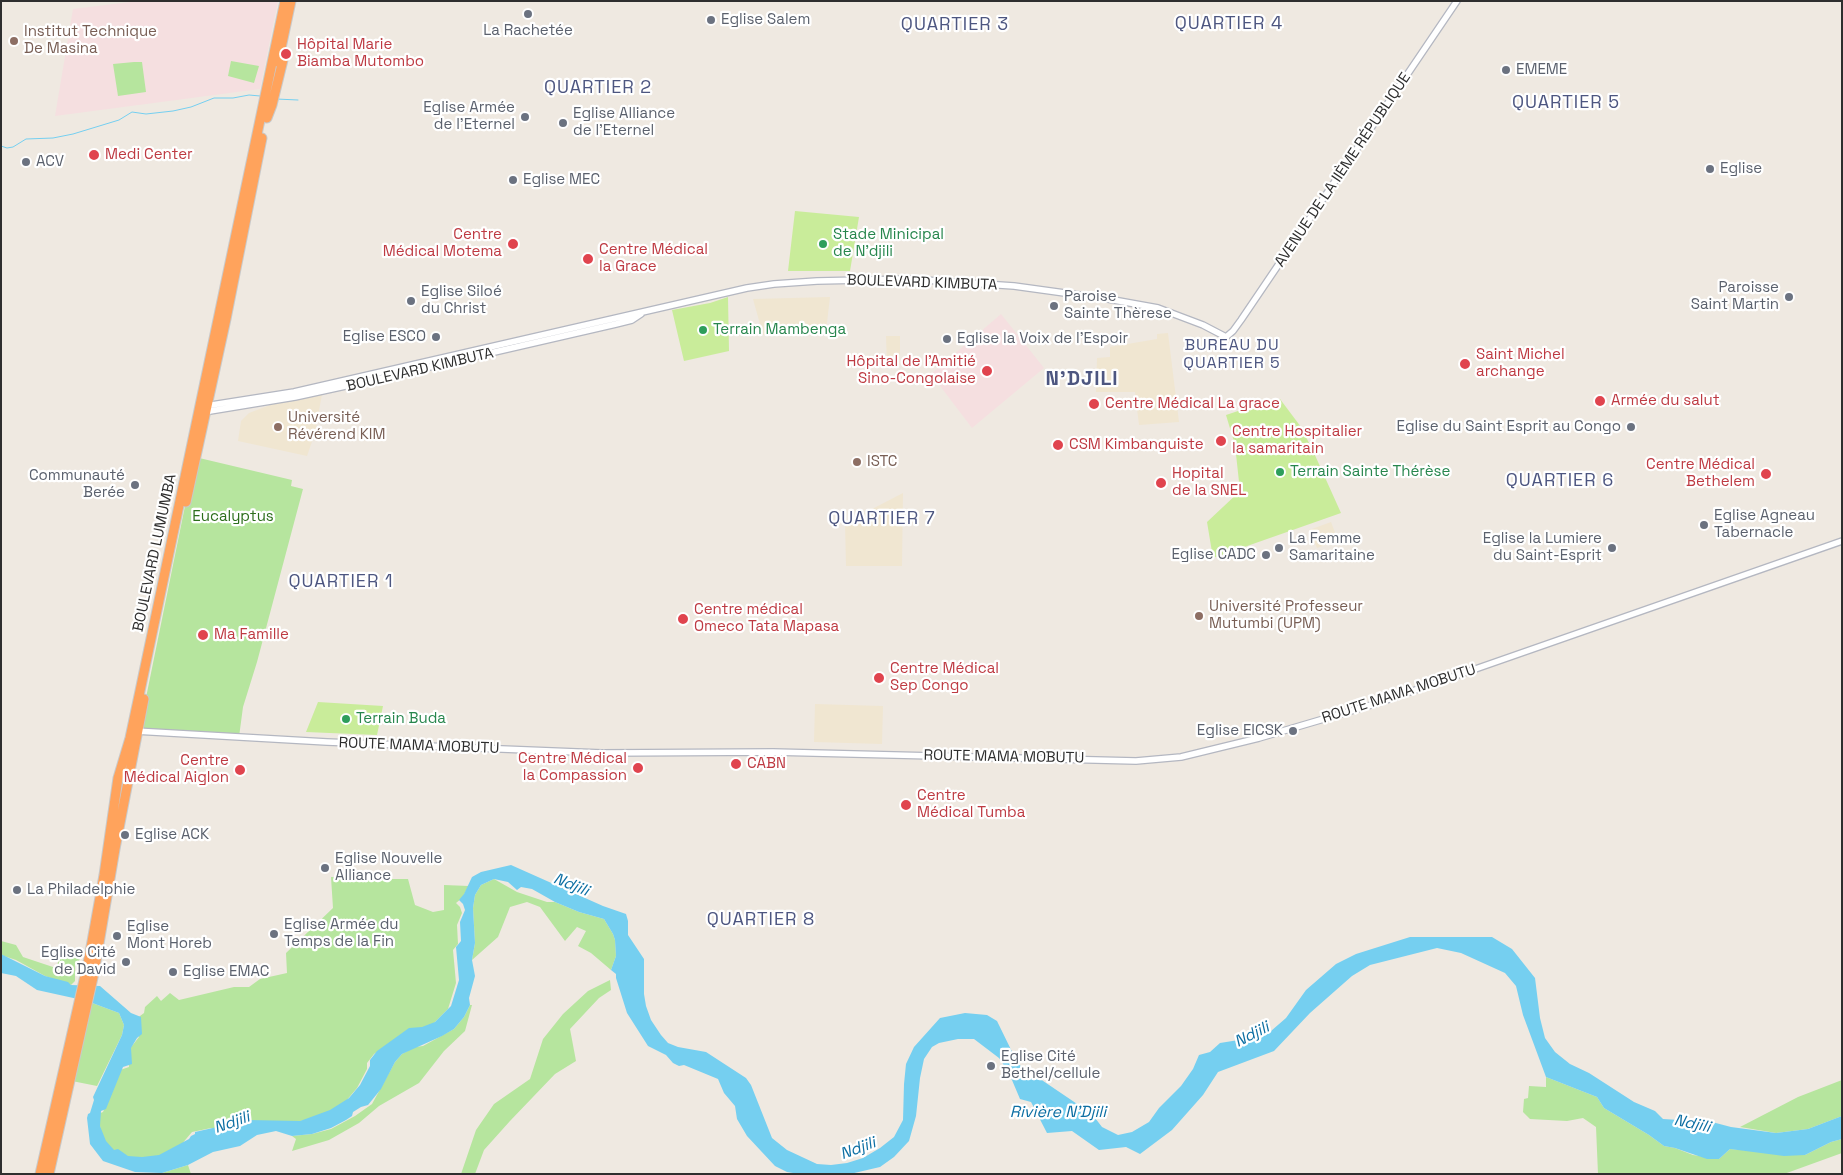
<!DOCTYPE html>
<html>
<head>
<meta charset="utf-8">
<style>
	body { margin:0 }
	#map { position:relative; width:1843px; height:1175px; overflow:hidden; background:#efe9e1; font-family:"Space Grotesk",sans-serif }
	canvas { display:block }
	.frame { position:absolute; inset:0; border:2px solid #2e2e2e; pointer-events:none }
</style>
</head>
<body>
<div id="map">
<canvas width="1843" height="1175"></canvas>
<div class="frame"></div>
</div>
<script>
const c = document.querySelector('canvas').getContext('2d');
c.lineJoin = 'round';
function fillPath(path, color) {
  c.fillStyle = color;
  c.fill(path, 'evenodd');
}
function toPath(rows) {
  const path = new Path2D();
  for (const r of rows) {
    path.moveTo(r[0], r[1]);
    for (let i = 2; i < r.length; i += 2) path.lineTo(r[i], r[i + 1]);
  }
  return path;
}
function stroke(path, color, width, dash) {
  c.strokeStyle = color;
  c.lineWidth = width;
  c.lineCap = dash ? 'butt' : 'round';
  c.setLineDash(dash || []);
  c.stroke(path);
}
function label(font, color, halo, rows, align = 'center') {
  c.font = font + ' "Space Grotesk",sans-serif';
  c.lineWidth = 4.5;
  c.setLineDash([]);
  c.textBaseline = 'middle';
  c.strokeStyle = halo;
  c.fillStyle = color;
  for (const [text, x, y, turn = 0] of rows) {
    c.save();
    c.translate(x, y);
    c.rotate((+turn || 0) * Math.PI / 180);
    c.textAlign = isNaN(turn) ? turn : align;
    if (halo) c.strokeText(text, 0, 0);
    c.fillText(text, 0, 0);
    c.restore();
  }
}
const education = toPath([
	[830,297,826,331,763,335,753,299],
	[1168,333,1179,422,1139,425,1135,392,1096,392,1097,358,1110,357,1110,347,1157,339,1157,334],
	[886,336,900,336,900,365,887,365],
	[322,394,315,433,307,456,238,441,241,421,249,413,278,402],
	[903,493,902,566,846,566,845,523],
	[1331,522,1338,540,1317,548,1309,530],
	[815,704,883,706,882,744,814,742]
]);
const medical = toPath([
	[138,1,278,1,260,89,55,116,73,9],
	[1001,314,1044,368,972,428,931,374]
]);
const green = toPath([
	[231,61,259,66,254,83,228,76],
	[134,62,142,62,146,92,118,96,113,64],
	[195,457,292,480,291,486,303,489,257,662,243,707,239,737,139,732],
	[331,877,375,879,408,879,415,905,433,912,444,910,444,885,469,886,462,898,456,903,460,907,462,913,457,925,458,944,453,950,456,983,448,1009,432,1025,399,1037,374,1054,367,1063,367,1069,357,1088,346,1101,327,1113,310,1120,218,1129,211,1128,192,1132,181,1145,161,1156,125,1159,103,1144,98,1114,103,1112,120,1070,129,1067,128,1051,139,1037,136,1019,144,1013,145,1007,157,996,161,1001,170,993,179,1000,234,987,249,987,260,979,287,973,286,953,333,908],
	[494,879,517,892,547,902,555,902,579,912,604,919,613,934,615,940,616,956,611,970,591,953,578,946,586,931,577,927,565,941,540,907,527,902,510,907,498,937,472,960,475,943,473,908,475,895,481,885],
	[1,941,16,945,23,957,56,968,61,954,80,959,75,966,75,981,71,985,45,976,16,960,4,956,1,954],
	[610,980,611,990,599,998,570,1029,576,1061,555,1074,510,1121,484,1150,475,1174,461,1174,476,1130,494,1104,530,1079,543,1039,563,1014,588,991],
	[87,1001,119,1013,124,1025,122,1035,97,1086,72,1081],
	[470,1005,472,1005,465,1031,444,1051,419,1083,379,1106,359,1123,329,1140,292,1151,296,1139,292,1136,312,1134,331,1129,355,1116,372,1104,395,1062,402,1054,415,1047,423,1046,454,1029,464,1017],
	[1546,1077,1597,1097,1604,1108,1649,1135,1664,1146,1675,1148,1693,1155,1719,1159,1730,1149,1805,1155,1831,1142,1842,1139,1842,1153,1784,1174,1598,1174,1596,1127,1583,1118,1567,1121,1530,1119,1523,1112,1524,1099,1528,1098,1529,1086,1546,1087],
	[1842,1080,1842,1116,1829,1121,1808,1129,1776,1133,1740,1127,1798,1097],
	[188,1165,191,1174,136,1174,135,1173,162,1173]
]);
const pitch = toPath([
	[795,211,859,217,850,271,788,271],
	[728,297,729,351,684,361,672,310,710,303],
	[1280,399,1301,427,1314,453,1341,513,1213,558,1207,522,1240,491,1235,445,1226,415,1244,409,1255,409],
	[318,702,383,706,377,735,306,732]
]);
const water = toPath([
	[511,865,603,906,626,914,628,921,628,935,644,959,644,994,646,1006,651,1020,661,1035,668,1043,678,1047,706,1052,746,1078,751,1085,772,1138,787,1150,817,1164,831,1165,847,1163,863,1158,880,1148,894,1137,903,1120,904,1084,906,1064,914,1047,940,1018,965,1013,987,1015,997,1021,1018,1064,1092,1114,1102,1127,1118,1135,1132,1132,1149,1122,1159,1108,1181,1086,1193,1069,1199,1055,1210,1052,1220,1043,1245,1039,1271,1031,1286,1018,1306,990,1336,964,1356,954,1410,937,1492,937,1512,949,1535,978,1540,1018,1545,1038,1555,1052,1570,1064,1589,1073,1634,1102,1655,1111,1663,1119,1712,1122,1731,1127,1776,1133,1808,1129,1842,1116,1842,1139,1831,1142,1805,1155,1784,1156,1730,1149,1719,1159,1707,1159,1675,1148,1664,1146,1649,1135,1604,1108,1597,1097,1546,1077,1523,1015,1516,986,1505,973,1461,953,1437,948,1370,965,1352,976,1310,1013,1274,1051,1218,1072,1203,1095,1172,1130,1140,1154,1126,1147,1099,1150,1072,1131,1047,1133,1031,1102,1020,1099,1009,1073,999,1058,974,1039,958,1039,939,1043,932,1047,924,1059,920,1078,916,1116,909,1141,894,1157,880,1167,850,1174,799,1174,787,1172,775,1166,747,1136,737,1119,735,1106,724,1093,718,1079,684,1065,679,1066,673,1063,666,1055,648,1046,627,1013,616,978,616,974,611,970,616,956,615,940,613,934,604,919,579,912,555,902,532,889,521,887,517,890,508,882,494,879,481,885,475,895,473,908,475,943,472,960,475,976,469,998,470,1005,464,1017,454,1029,442,1036,402,1054,395,1062,381,1089,368,1105,361,1107,353,1112,352,1116,346,1120,331,1128,312,1134,292,1136,276,1131,257,1135,240,1146,213,1152,188,1165,162,1173,135,1172,103,1161,90,1144,87,1118,88,1114,90,1113,94,1100,93,1097,122,1035,124,1025,119,1013,87,1001,37,990,16,976,1,973,1,954,45,976,68,982,71,985,100,986,131,1013,141,1017,142,1034,137,1038,131,1048,132,1064,123,1067,106,1109,101,1111,100,1126,106,1141,114,1150,118,1149,128,1156,142,1157,159,1155,189,1139,191,1136,195,1134,195,1132,248,1120,300,1121,330,1110,349,1098,360,1085,370,1066,370,1060,377,1051,409,1028,422,1027,435,1022,451,1006,459,980,456,947,461,941,460,922,465,910,463,904,459,900,464,894,472,877,481,872]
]);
const stream = toPath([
	[276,99,298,100],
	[1,146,7,148,13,147,26,139,53,138,73,134,119,120,132,112,146,114,173,111,191,107,214,98,233,98,249,95,260,96]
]);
const minor = toPath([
	[205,406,294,392,747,288,774,284,817,281,909,279,1014,286,1108,299,1158,308,1203,325,1226,337,1233,331,1241,320,1457,1],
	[204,412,295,397,373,380,616,324,632,320,641,314],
	[135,731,327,742,602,753,773,752,1136,761,1181,757,1259,738,1378,703,1842,541]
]);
const highway = toPath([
	[278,62,291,1],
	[267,118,272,105,284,56],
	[186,502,226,319,262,138],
	[40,1174,89,958,104,875,118,778,130,738,140,691,285,1],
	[49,1174,94,973,115,849,144,699]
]);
const markers = [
	[528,14,5,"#6b7280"],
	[711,20,5,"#6b7280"],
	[14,41,5,"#8d6e63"],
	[286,54,6,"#e0444e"],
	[1506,70,5,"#6b7280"],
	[525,117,5,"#6b7280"],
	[563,123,5,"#6b7280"],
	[94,155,6,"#e0444e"],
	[26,162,5,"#6b7280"],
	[1710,169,5,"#6b7280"],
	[513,180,5,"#6b7280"],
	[513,244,6,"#e0444e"],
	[823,244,5,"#2e9e5b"],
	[588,259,6,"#e0444e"],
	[1789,297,5,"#6b7280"],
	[411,301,5,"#6b7280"],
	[1054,306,5,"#6b7280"],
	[703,330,5,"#2e9e5b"],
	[436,337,5,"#6b7280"],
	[947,339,5,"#6b7280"],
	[1465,364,6,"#e0444e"],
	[987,371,6,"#e0444e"],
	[1600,401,6,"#e0444e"],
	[1094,404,6,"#e0444e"],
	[278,427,5,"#8d6e63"],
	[1631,427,5,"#6b7280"],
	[1221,441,6,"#e0444e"],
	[1058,445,6,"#e0444e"],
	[857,462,5,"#8d6e63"],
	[1280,472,5,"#2e9e5b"],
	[1766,474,6,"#e0444e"],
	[1161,483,6,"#e0444e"],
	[135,485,5,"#6b7280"],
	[1704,525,5,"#6b7280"],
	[1279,548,5,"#6b7280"],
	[1612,548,5,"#6b7280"],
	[1266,555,5,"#6b7280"],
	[1199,616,5,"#8d6e63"],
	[683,619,6,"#e0444e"],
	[203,635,6,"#e0444e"],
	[879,678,6,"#e0444e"],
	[346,719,5,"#2e9e5b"],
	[1293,731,5,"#6b7280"],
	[736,764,6,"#e0444e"],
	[638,768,6,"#e0444e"],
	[240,770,6,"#e0444e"],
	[906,805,6,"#e0444e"],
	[125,835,5,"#6b7280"],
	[325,868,5,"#6b7280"],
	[17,890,5,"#6b7280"],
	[274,934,5,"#6b7280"],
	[117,936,5,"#6b7280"],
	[126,962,5,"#6b7280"],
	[173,972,5,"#6b7280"],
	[991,1066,5,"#6b7280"]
];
const worshipNames = [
	["Eglise Salem",721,20],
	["La Rachetée",528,31,"center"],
	["EMEME",1516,70],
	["Eglise Armée",515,108,"right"],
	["de l'Eternel",515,125,"right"],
	["Eglise Alliance",573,114],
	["de l'Eternel",573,131],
	["ACV",36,162],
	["Eglise",1720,169],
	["Eglise MEC",523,180],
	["Paroisse",1779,288,"right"],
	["Saint Martin",1779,305,"right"],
	["Eglise Siloé",421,292],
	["du Christ",421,309],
	["Paroise",1064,297],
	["Sainte Thèrese",1064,314],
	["Eglise ESCO",426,337,"right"],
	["Eglise la Voix de l'Espoir",957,339],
	["Eglise du Saint Esprit au Congo",1621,427,"right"],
	["Communauté",125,476,"right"],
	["Berée",125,493,"right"],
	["Eglise Agneau",1714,516],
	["Tabernacle",1714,533],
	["La Femme",1289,539],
	["Samaritaine",1289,556],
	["Eglise la Lumiere",1602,539,"right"],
	["du Saint-Esprit",1602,556,"right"],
	["Eglise CADC",1256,555,"right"],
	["Eglise EICSK",1283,731,"right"],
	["Eglise ACK",135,835],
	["Eglise Nouvelle",335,859],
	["Alliance",335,876],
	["La Philadelphie",27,890],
	["Eglise Armée du",284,925],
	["Temps de la Fin",284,942],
	["Eglise",127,927],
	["Mont Horeb",127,944],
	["Eglise Cité",116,953,"right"],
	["de David",116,970,"right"],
	["Eglise EMAC",183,972],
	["Eglise Cité",1001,1057],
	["Bethel/cellule",1001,1074]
];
const educationNames = [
	["Institut Technique",24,32],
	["De Masina",24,49],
	["Université",288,418],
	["Révérend KIM",288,435],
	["ISTC",867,462],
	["Université Professeur",1209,607],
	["Mutumbi (UPM)",1209,624]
];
const healthNames = [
	["Hôpital Marie",297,45],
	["Biamba Mutombo",297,62],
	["Medi Center",105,155],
	["Centre",502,235,"right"],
	["Médical Motema",502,252,"right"],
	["Centre Médical",599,250],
	["la Grace",599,267],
	["Saint Michel",1476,355],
	["archange",1476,372],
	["Hôpital de l'Amitié",976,362,"right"],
	["Sino-Congolaise",976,379,"right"],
	["Armée du salut",1611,401],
	["Centre Médical La grace",1105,404],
	["Centre Hospitalier",1232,432],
	["la samaritain",1232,449],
	["CSM Kimbanguiste",1069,445],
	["Centre Médical",1755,465,"right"],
	["Bethelem",1755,482,"right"],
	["Hopital",1172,474],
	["de la SNEL",1172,491],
	["Centre médical",694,610],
	["Omeco Tata Mapasa",694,627],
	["Ma Famille",214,635],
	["Centre Médical",890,669],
	["Sep Congo",890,686],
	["Centre Médical",627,759,"right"],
	["la Compassion",627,776,"right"],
	["Centre",229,761,"right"],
	["Médical Aiglon",229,778,"right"],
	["CABN",747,764],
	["Centre",917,796],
	["Médical Tumba",917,813]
];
const streetNames = [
	["AVENUE DE LA IIÈME RÉPUBLIQUE",1343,170,-56],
	["BOULEVARD KIMBUTA",922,283,2],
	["BOULEVARD KIMBUTA",420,370,-13],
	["BOULEVARD LUMUMBA",155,553,-78],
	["ROUTE MAMA MOBUTU",1399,694,-18],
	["ROUTE MAMA MOBUTU",419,746,2],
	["ROUTE MAMA MOBUTU",1004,757,1]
];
const leisureNames = [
	["Stade Minicipal",833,235],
	["de N'djili",833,252],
	["Terrain Mambenga",713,330],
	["Terrain Sainte Thérèse",1290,472],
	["Terrain Buda",356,719]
];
const parkNames = [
	["Eucalyptus",233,517]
];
const neighbourhoodNames = [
	["BUREAU DU",1232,346],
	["QUARTIER 5",1232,364]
];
const waterNames = [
	["Ndjili",571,885,22],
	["Ndjili",1252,1035,-27],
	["Rivière N'Djili",1058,1113],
	["Ndjili",232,1123,-20],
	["Ndjili",1692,1124,12],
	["Ndjili",858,1149,-21]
];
const quarterNames = [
	["QUARTIER 4",1229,24],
	["QUARTIER 3",955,25],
	["QUARTIER 2",598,88],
	["QUARTIER 5",1566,103],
	["QUARTIER 6",1560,481],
	["QUARTIER 7",882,519],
	["QUARTIER 1",341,582],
	["QUARTIER 8",761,920]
];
const districtNames = [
	["N'DJILI",1082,380]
];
fillPath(education, '#f0e6d1');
fillPath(medical, '#f5dfe0');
fillPath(green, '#b6e59e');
fillPath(pitch, '#c9ec9a');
fillPath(water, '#75cff0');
stroke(stream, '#75cff0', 1);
stroke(minor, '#b4b7c1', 8);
stroke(highway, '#c9c9c9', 11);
stroke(minor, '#fff', 5.5);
stroke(highway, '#ffa35c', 9);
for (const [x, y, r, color] of markers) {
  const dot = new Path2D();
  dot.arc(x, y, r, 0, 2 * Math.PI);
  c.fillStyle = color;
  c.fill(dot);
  stroke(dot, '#fff', 2);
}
label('15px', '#5b616d', '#fff', worshipNames, 'left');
label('15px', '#785e54', '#fff', educationNames, 'left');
label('15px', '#be3a42', '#fff', healthNames, 'left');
label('15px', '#2e2e2e', '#fff', streetNames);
label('15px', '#27864d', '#fff', leisureNames, 'left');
label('15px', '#2c6e1b', '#fff', parkNames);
c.letterSpacing = '1px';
label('16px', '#4d5680', '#fff', neighbourhoodNames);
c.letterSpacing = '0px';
label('italic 16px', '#0d6fa3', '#fff', waterNames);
c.letterSpacing = '1px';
label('18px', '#4d5680', '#fff', quarterNames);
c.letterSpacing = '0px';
c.letterSpacing = '1px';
label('bold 20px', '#4d5680', '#fff', districtNames);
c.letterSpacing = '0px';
</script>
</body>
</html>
